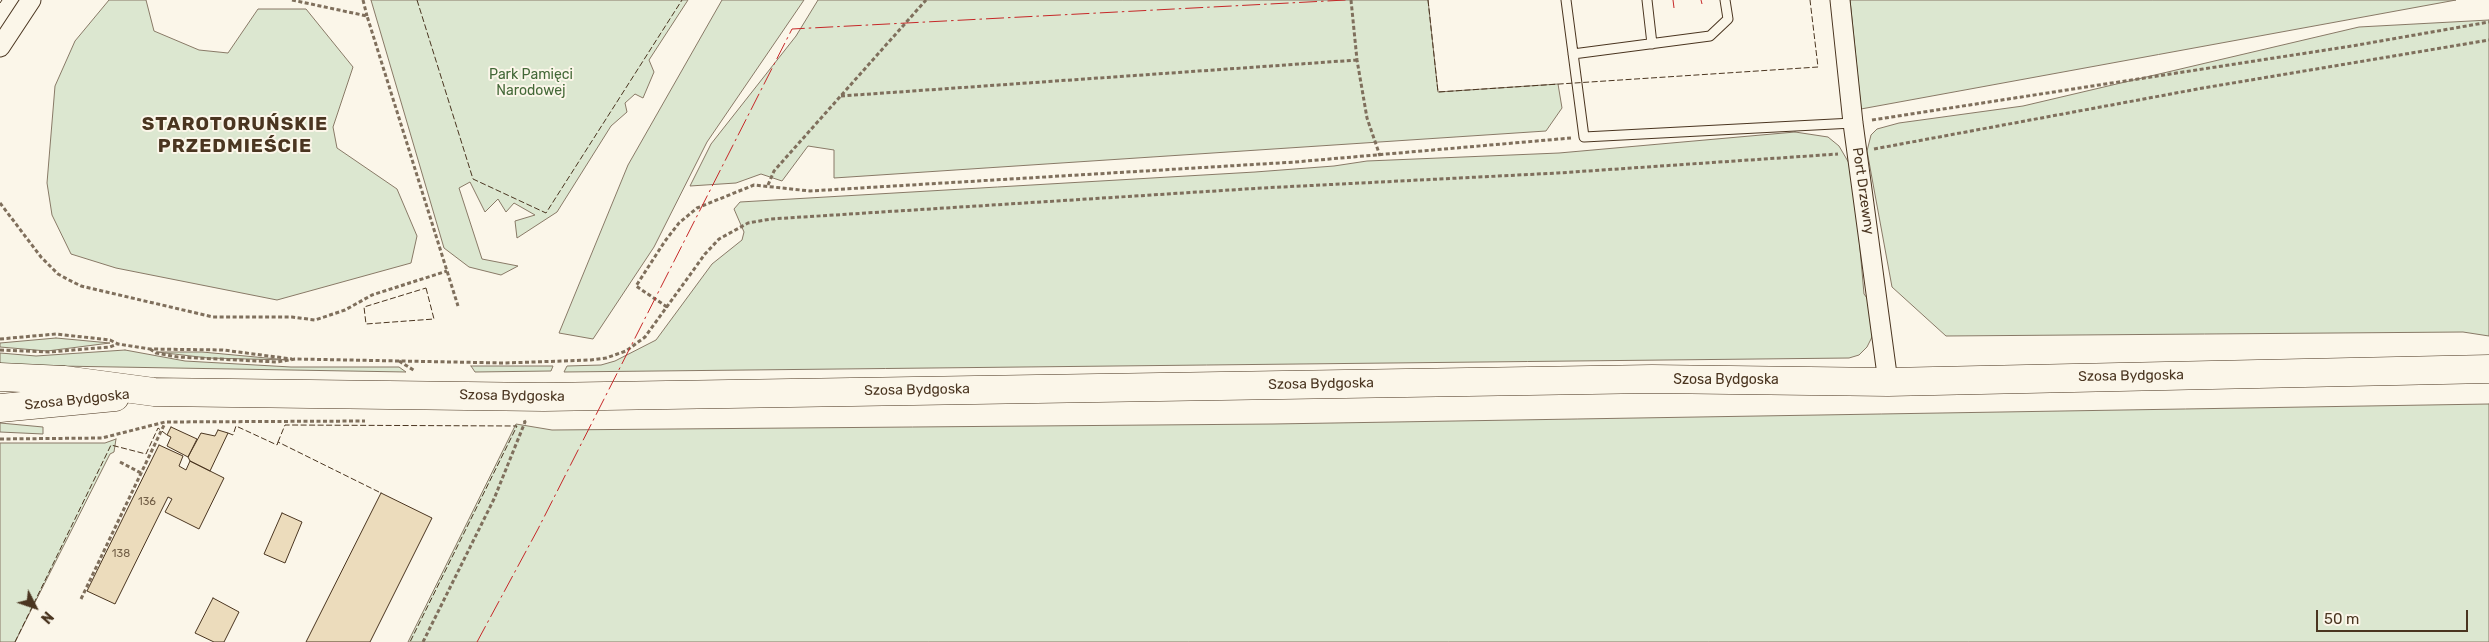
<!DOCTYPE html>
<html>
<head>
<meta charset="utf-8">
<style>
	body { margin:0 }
	#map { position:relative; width:2489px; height:642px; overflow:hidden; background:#fbf6e9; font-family:Rubik,sans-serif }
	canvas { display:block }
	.north { position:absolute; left:10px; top:582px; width:50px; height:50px; -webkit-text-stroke:4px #fbf6e9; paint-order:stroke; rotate:131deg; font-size:14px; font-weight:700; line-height:20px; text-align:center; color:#4a3520 }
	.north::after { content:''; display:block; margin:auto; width:18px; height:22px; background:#4a3520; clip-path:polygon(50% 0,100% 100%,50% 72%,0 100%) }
	.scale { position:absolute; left:2316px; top:610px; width:152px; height:22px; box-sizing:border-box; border:2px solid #4a3520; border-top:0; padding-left:6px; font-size:15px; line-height:18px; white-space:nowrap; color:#4a3520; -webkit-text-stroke:4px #fbf6e9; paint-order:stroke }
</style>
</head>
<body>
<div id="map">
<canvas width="2489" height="642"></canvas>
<div class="north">N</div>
<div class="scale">50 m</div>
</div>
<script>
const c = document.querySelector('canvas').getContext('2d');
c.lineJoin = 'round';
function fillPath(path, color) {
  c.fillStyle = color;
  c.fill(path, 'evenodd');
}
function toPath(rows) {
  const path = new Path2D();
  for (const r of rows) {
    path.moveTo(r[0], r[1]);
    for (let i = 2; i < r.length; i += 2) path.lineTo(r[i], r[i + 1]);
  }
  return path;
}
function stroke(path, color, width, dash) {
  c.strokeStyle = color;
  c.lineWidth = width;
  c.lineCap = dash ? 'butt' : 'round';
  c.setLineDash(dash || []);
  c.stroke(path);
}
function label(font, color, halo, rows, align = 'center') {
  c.font = font + ' Rubik,sans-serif';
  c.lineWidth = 4;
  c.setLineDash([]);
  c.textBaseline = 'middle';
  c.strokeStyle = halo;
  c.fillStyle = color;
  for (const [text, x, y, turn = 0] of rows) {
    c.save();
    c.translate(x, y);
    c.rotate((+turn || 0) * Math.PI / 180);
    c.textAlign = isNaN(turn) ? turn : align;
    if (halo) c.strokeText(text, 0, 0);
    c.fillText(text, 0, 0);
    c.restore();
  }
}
const green = toPath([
	[109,0,146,0,154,31,199,50,228,53,258,9,306,9,353,67,333,127,337,148,397,189,417,236,411,263,277,300,116,268,71,254,52,215,47,183,55,86,75,41,109,0],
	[371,0,688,0,649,60,654,72,643,98,635,94,625,103,627,112,611,126,557,212,517,238,515,221,535,215,514,203,506,212,498,199,485,212,470,182,459,188,482,259,518,266,501,275,469,267,444,248,371,0],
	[722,0,804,0,707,142,654,247,593,339,559,333,628,165,722,0],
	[818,0,1428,0,1438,92,1558,84,1562,108,1546,131,834,178,834,150,808,146,782,181,761,174,736,183,690,186,711,144,796,36,818,0],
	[1850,0,2456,0,1861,109,1850,0],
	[2489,20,2489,336,2463,332,1946,336,1892,287,1867,151,1871,135,1877,129,1899,123,2023,106,2359,27,2489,20],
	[1795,132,1828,137,1839,146,1853,170,1864,294,1873,306,1874,323,1872,337,1867,347,1859,355,1849,358,564,372,567,366,601,365,615,361,656,340,712,264,742,240,744,232,734,209,740,202,1255,172,1334,166,1367,161,1559,153,1795,132],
	[56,338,110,343,47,351,0,347,0,343,56,338],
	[125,350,185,361,291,367,399,367,406,372,0,365,0,353,36,356,125,350],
	[157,352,202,352,288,360,208,358,157,352],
	[471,366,553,366,551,371,475,372,471,366],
	[2489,404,2489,642,408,642,516,424,552,430,1273,424,2489,404],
	[0,423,43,427,43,434,0,432,0,423],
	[116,439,114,452,110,454,15,642,0,642,0,443,105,443,116,439]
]);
const building = toPath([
	[171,427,197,439,188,457,167,446,171,437,167,435,171,427],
	[218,430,228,433,210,471,190,461,188,457,201,433,215,436,218,430],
	[159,445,183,456,179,466,186,470,190,461,224,478,199,529,165,512,172,499,168,497,115,604,87,591,159,445],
	[381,493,432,518,370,642,306,642,381,493],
	[282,513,302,522,285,563,264,554,282,513],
	[213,598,239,612,224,642,214,642,195,633,213,598]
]);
const path = toPath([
	[292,0,367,16,458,306],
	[363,0,367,16],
	[1351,0,1357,60,1367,118,1380,156],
	[841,96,1357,60],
	[1872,120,2352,46,2489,22],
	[1874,149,2203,88,2489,40],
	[768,185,774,171,926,0],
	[0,203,41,257,58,274,69,280,81,286,213,317,292,317,315,320,345,310,372,295,447,271],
	[667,307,636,286,665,241,679,223,697,208,754,185,810,191,1295,162,1571,138],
	[0,339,56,334,110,340,118,344,150,349,223,350,292,359],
	[150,349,156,353,178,357,277,362,295,359,505,363,591,360,606,358,626,351,645,337,705,254,719,239,748,223,771,219,1262,188,1558,173,1838,154],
	[0,350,49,352,110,347,117,344],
	[399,361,415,371],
	[0,439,102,438,165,422,365,421],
	[120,462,141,473],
	[81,599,165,423],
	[423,642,494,499,525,422,524,420]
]);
const service = toPath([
	[1566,0,1584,137,1853,123],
	[1647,0,1652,44],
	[1573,54,1710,36,1728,19,1725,0]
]);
const minor = toPath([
	[1840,0,1853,123,1888,382],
	[0,47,31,0]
]);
const primary = toPath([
	[0,377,64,380,154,392,544,397,1652,379,1888,382,2489,369],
	[0,408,115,397]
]);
const fence = toPath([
	[417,0,473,179,546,213,682,0],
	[1428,0,1438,92,1818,67,1810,0],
	[0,3,2,0],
	[426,288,434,319,366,324,364,307,426,288],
	[228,433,233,435,236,426,277,445,278,442,381,493],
	[278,442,285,425,517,426,410,642],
	[15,642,111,445,146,454,158,428,167,435]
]);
const power = toPath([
	[1673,0,1674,8],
	[1701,0,1702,4],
	[477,642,538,529,792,29,1346,0]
]);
const numberNames = [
	["136",147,502],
	["138",121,554]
];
const parkNames = [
	["Park Pamięci",531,75],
	["Narodowej",531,91]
];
const streetNames = [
	["Port Drzewny",1863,191,82],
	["Szosa Bydgoska",2131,376,-1],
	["Szosa Bydgoska",1726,380],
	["Szosa Bydgoska",1321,384,-1],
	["Szosa Bydgoska",917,390,-1],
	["Szosa Bydgoska",512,396,1],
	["Szosa Bydgoska",77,400,-6]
];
const districtNames = [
	["STAROTORUŃSKIE",235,125],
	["PRZEDMIEŚCIE",235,147]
];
fillPath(green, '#dce7d0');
stroke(green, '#887966', 1);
fillPath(building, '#ecdcbc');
stroke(building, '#4a3520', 1);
stroke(service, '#4a3520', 11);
stroke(minor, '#4a3520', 21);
stroke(primary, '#4a3520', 29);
stroke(path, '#7f6f5c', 3, [4, 2.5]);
stroke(service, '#fbf6e9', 9);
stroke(minor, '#fbf6e9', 19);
stroke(primary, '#fbf6e9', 28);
stroke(fence, '#4a3520', 1, [6, 2.5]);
stroke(power, '#c62828', 1, [18, 4, 2.5, 4]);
label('11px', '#725f47', null, numberNames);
label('14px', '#436837', '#fbf6e9', parkNames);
label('14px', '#4a3520', '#fbf6e9', streetNames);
c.letterSpacing = '1px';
label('bold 19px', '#4a3520', '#fbf6e9', districtNames);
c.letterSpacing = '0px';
</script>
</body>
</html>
